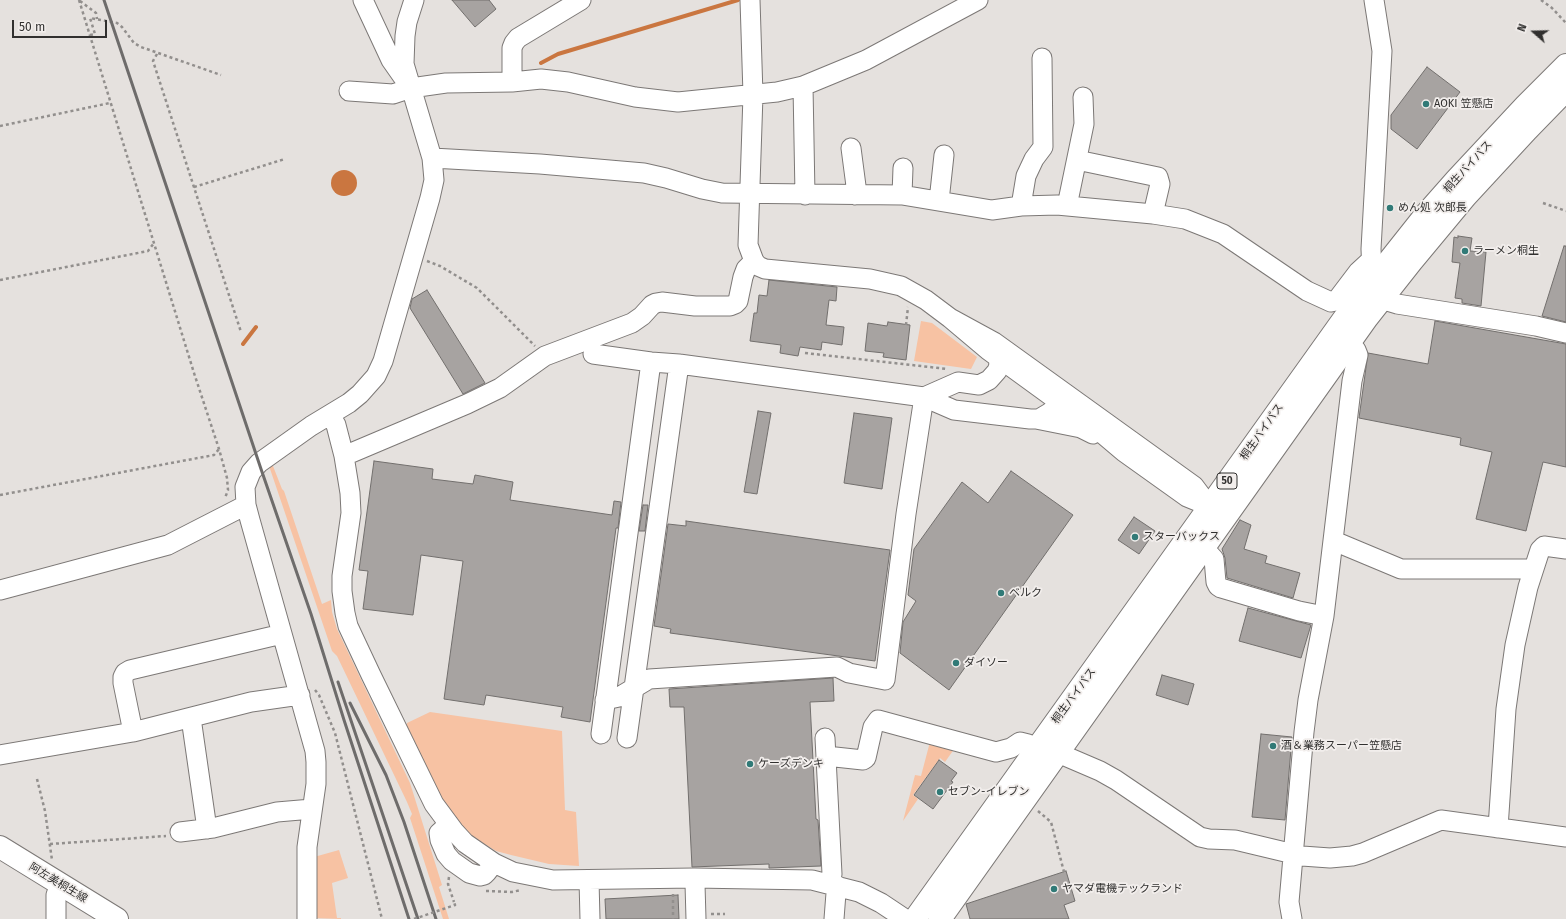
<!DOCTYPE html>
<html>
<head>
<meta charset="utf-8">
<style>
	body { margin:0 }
	#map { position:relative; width:1566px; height:919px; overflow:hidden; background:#e5e1de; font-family:"Fira Sans",sans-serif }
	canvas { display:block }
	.north { position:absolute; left:1514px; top:12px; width:40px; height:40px; -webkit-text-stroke:3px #f2eeec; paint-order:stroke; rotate:290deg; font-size:11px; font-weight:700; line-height:16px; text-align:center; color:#31302f }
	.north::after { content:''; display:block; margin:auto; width:14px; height:18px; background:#31302f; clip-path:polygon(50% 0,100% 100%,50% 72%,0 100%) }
	.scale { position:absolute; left:12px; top:20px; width:95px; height:18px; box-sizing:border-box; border:2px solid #31302f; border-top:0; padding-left:5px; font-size:12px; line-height:14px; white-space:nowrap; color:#31302f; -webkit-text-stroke:3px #f2eeec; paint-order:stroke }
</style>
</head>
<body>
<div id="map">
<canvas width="1566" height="919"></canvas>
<div class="north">N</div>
<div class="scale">50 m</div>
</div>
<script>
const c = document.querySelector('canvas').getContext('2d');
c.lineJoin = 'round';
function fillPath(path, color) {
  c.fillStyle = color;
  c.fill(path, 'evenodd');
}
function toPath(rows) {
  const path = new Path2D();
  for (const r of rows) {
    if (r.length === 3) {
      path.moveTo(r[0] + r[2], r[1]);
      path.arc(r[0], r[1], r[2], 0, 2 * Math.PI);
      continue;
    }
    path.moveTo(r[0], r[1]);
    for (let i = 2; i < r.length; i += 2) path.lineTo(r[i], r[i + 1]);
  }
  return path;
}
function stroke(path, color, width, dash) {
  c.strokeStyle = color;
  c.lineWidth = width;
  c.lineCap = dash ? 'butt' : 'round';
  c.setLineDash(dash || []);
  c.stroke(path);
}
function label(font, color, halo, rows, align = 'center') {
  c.font = font + ' "Fira Sans","Noto Sans JP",sans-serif';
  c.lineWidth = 3.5;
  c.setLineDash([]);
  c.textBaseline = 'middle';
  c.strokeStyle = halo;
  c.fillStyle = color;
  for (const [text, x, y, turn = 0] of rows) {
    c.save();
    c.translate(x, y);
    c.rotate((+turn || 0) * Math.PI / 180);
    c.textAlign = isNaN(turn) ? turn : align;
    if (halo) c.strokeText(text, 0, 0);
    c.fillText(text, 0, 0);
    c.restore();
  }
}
const green = toPath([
	[921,321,932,323,977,357,971,369,914,361],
	[271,461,282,489,284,491,322,604,331,600,332,612,337,629,410,783,442,885,439,887,449,919,443,919,410,818,412,814,407,802,337,656,332,651,268,463],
	[430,712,562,731,565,810,576,812,579,866,549,864,511,855,496,851,470,835,457,822,436,791,405,729,407,723],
	[931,738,957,745,945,762,940,758,913,795,918,799,903,821,915,775,921,776],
	[339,850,348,878,332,883,337,918,341,918,341,919,313,918,314,857]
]);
const water = toPath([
	[344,183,13]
]);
const stream = toPath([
	[541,63,558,54,738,0],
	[243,344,256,327]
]);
const building = toPath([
	[452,0,489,0,496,9,475,27,452,0],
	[1427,67,1460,92,1417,149,1391,129,1391,115,1427,67],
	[1458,236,1472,238,1470,251,1486,252,1481,306,1462,303,1462,299,1455,298,1460,263,1452,262,1454,237,1458,238,1458,236],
	[1564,246,1566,246,1566,322,1542,316,1564,246],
	[769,280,837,287,836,301,829,300,826,325,844,327,842,345,822,342,821,350,800,347,798,356,780,353,781,345,750,341,754,313,757,313,759,295,767,296,769,280],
	[427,290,485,383,463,394,410,308,412,299,427,290],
	[1435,321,1566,344,1566,467,1543,462,1526,531,1476,519,1492,452,1460,445,1461,438,1359,418,1368,353,1428,364,1435,321],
	[888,322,910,325,906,360,883,357,884,353,865,351,868,323,887,326,888,322],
	[758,411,771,413,757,494,744,492,758,411],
	[854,413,892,418,882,489,844,483,854,413],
	[374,461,433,469,432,479,473,484,475,475,513,482,510,500,612,515,614,501,621,502,618,528,616,528,590,722,561,717,563,707,486,695,484,705,444,699,463,561,421,555,413,615,363,609,368,571,359,570,374,461],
	[1011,471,1073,515,949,690,900,653,903,622,916,601,908,595,914,549,962,482,988,503,1011,471],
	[643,505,648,505,645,531,639,531,643,505],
	[1134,517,1155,531,1139,554,1118,540,1134,517],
	[1240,520,1251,525,1244,549,1267,556,1265,563,1300,573,1293,598,1227,578,1225,558,1222,549,1240,520],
	[686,521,890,550,875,661,670,633,671,629,654,626,668,524,686,526,686,521],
	[1248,608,1311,625,1301,658,1239,641,1248,608],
	[1162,675,1194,684,1188,705,1156,695,1162,675],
	[833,678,834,701,810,702,816,819,818,820,821,866,769,868,769,864,692,867,684,707,670,707,669,689,833,678],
	[1261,734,1292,737,1285,820,1252,817,1261,734],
	[939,760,957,773,951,781,953,782,933,809,914,795,939,760],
	[1066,871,1075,901,1064,905,1069,919,970,919,966,904,1066,871],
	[678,895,679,919,606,919,605,899,678,895]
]);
const path = toPath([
	[79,0,194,373,219,449,227,478,228,490,225,498],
	[1541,0,1552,8,1566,23],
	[80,1,96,13,97,19],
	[90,35,95,34,90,18,117,23,122,27,134,43,141,47,221,75],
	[157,54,153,61,241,332],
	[0,126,110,103],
	[194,187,285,159],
	[1543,203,1566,211],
	[427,261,440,266,477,288,535,346],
	[0,280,148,251,154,243],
	[906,325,908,307],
	[805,353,947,369],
	[0,495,214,455,219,449],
	[315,690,319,695,335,733,382,919],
	[37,779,45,811,52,860],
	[1038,811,1051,822,1064,872],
	[50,844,166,836],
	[449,877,448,884,454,902],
	[486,891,512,892,521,890],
	[673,894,673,919],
	[711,914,725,914]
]);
const minor = toPath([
	[363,0,391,60,405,80],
	[750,0,753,95,748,245,754,261,758,266,765,269,870,279,901,286,926,300,950,318],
	[1374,0,1382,51,1371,249,1372,272,1377,289,1387,301,1397,304,1536,326,1566,333],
	[512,82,512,48,514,43,518,38,581,0],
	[803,86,805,195],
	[349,91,393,94,411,88,446,83,512,82,541,79,568,82,635,97,678,102,777,92,803,86,866,60,978,0],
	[851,148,856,186,855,195],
	[432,158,540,164,644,173,666,178,702,189,722,193,902,195,992,210,1021,206,1057,205,1153,214,1185,219,1223,234,1307,291,1331,302,1336,301,1358,272,1371,260],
	[1077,160,1158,177,1160,184,1153,214],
	[902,195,903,168],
	[939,201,944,155],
	[1021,206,1026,176,1034,159,1043,147,1042,58],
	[1067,206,1084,124,1083,97],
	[593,354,651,362,679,364,924,397,954,410,1030,419,1039,419,1049,413,1055,408,1057,401,1058,390],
	[924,397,958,382,979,385,989,380,997,371,999,365,998,357],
	[330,415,336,425,344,456,350,493,351,513,342,576,342,591,345,613,348,626,371,675,434,804,454,831,465,843,494,863,513,872,553,880,694,878,812,880,859,892,881,903,905,919],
	[1036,419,1081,428,1093,434],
	[344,456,467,404,500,388,545,356,632,323,642,316,652,305,656,303,662,302,695,306,730,306,735,304,738,301,743,277,746,269,754,261],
	[1209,506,1194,486,994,342,950,318,988,350,1098,430,1124,452,1187,497,1209,506,1221,514],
	[1334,541,1401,569,1527,569,1533,571],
	[1203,547,1214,559,1216,582,1218,586,1221,588,1299,611,1324,616],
	[0,590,168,545,246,505],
	[605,700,619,697,649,679,837,667,849,673,885,680,906,514,924,397],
	[191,718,207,829],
	[133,732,123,683,123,677,125,673,130,670,282,634],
	[601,734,651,362],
	[627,738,679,364],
	[825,738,832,874,830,884],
	[1058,753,1100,771,1116,780,1200,837,1209,839,1235,840,1302,856,1330,858,1352,856,1363,853,1441,820,1566,837],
	[0,755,133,732,251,702,300,695],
	[826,756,863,760,866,758,873,727,878,720,996,752,1011,748,1020,742,1028,744,1035,750],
	[449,824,439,833,440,840,446,854,452,861,469,873,480,876,484,875,487,872,494,863],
	[1498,828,1506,709,1515,645,1528,587,1540,550,1544,546,1566,549],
	[180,832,213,828,277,812,312,809],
	[694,878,695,884,696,919],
	[589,880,590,919],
	[56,919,56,895,60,884],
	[307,919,307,847,316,784,316,762,315,751,250,520,246,505,245,487,251,472,259,463,311,426,349,403,360,394,376,376,383,361,430,198,434,180,432,158,404,64,405,36,407,22,414,0],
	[834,919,836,893,838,886],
	[1292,919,1289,902,1304,732,1308,700,1324,616,1352,381,1358,355,1356,350,1350,344]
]);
const major = toPath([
	[0,847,117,919]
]);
const highway = toPath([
	[915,919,1353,306,1426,214,1456,180,1526,105,1566,65],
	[940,919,1367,318,1412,261,1466,196,1527,130,1566,90]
]);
const rail = toPath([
	[104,0,261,469,311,614,344,720,409,919],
	[338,682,418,919],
	[350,703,386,775,404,822,436,919]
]);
const pathBridge = toPath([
	[414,919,455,905,454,902]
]);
const markers = [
	[1426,104,4,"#317a77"],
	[1390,208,4,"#317a77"],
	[1465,251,4,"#317a77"],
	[1135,537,4,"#317a77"],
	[1001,593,4,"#317a77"],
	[956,663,4,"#317a77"],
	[1273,746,4,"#317a77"],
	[750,764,4,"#317a77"],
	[940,792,4,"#317a77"],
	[1054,889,4,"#317a77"]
];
const shields = [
	[1227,481,20]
];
const shieldNames = [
	["50",1227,481]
];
const poiNames = [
	["AOKI 笠懸店",1434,104],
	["めん処 次郎長",1398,208],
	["ラーメン桐生",1473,251],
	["スターバックス",1143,537],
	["ベルク",1009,593],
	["ダイソー",964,663],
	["酒＆業務スーパー笠懸店",1281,746],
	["ケーズデンキ",758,764],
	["セブン-イレブン",948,792],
	["ヤマダ電機テックランド",1062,889]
];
const streetNames = [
	["桐生バイパス",1468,167,-48],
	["桐生バイパス",1262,432,-55],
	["桐生バイパス",1074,696,-54],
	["阿左美桐生線",58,883,31]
];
fillPath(green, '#f7c2a3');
fillPath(water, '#ca7640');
stroke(stream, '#ca7640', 4);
fillPath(building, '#a7a3a1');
stroke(building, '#726f6d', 1);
stroke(minor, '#7c7876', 21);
stroke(major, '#7c7876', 24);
stroke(highway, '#7c7876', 24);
stroke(path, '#928f8d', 2.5, [3, 3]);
stroke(minor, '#fff', 19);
stroke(major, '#fff', 22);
stroke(highway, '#fff', 22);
stroke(rail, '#6e6c6b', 3);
stroke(pathBridge, '#928f8d', 2.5, [3, 3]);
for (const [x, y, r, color] of markers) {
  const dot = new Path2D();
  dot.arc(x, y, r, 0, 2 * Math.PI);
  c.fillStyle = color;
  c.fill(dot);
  stroke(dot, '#f2eeec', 1.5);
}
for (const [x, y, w] of shields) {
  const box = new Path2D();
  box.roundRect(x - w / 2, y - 8, w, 16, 3);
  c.fillStyle = '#f2eeec';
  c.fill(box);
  stroke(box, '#31302f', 1);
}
label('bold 10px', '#31302f', null, shieldNames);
label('11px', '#31302f', '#f2eeec', poiNames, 'left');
label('11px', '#31302f', '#f2eeec', streetNames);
</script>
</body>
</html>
